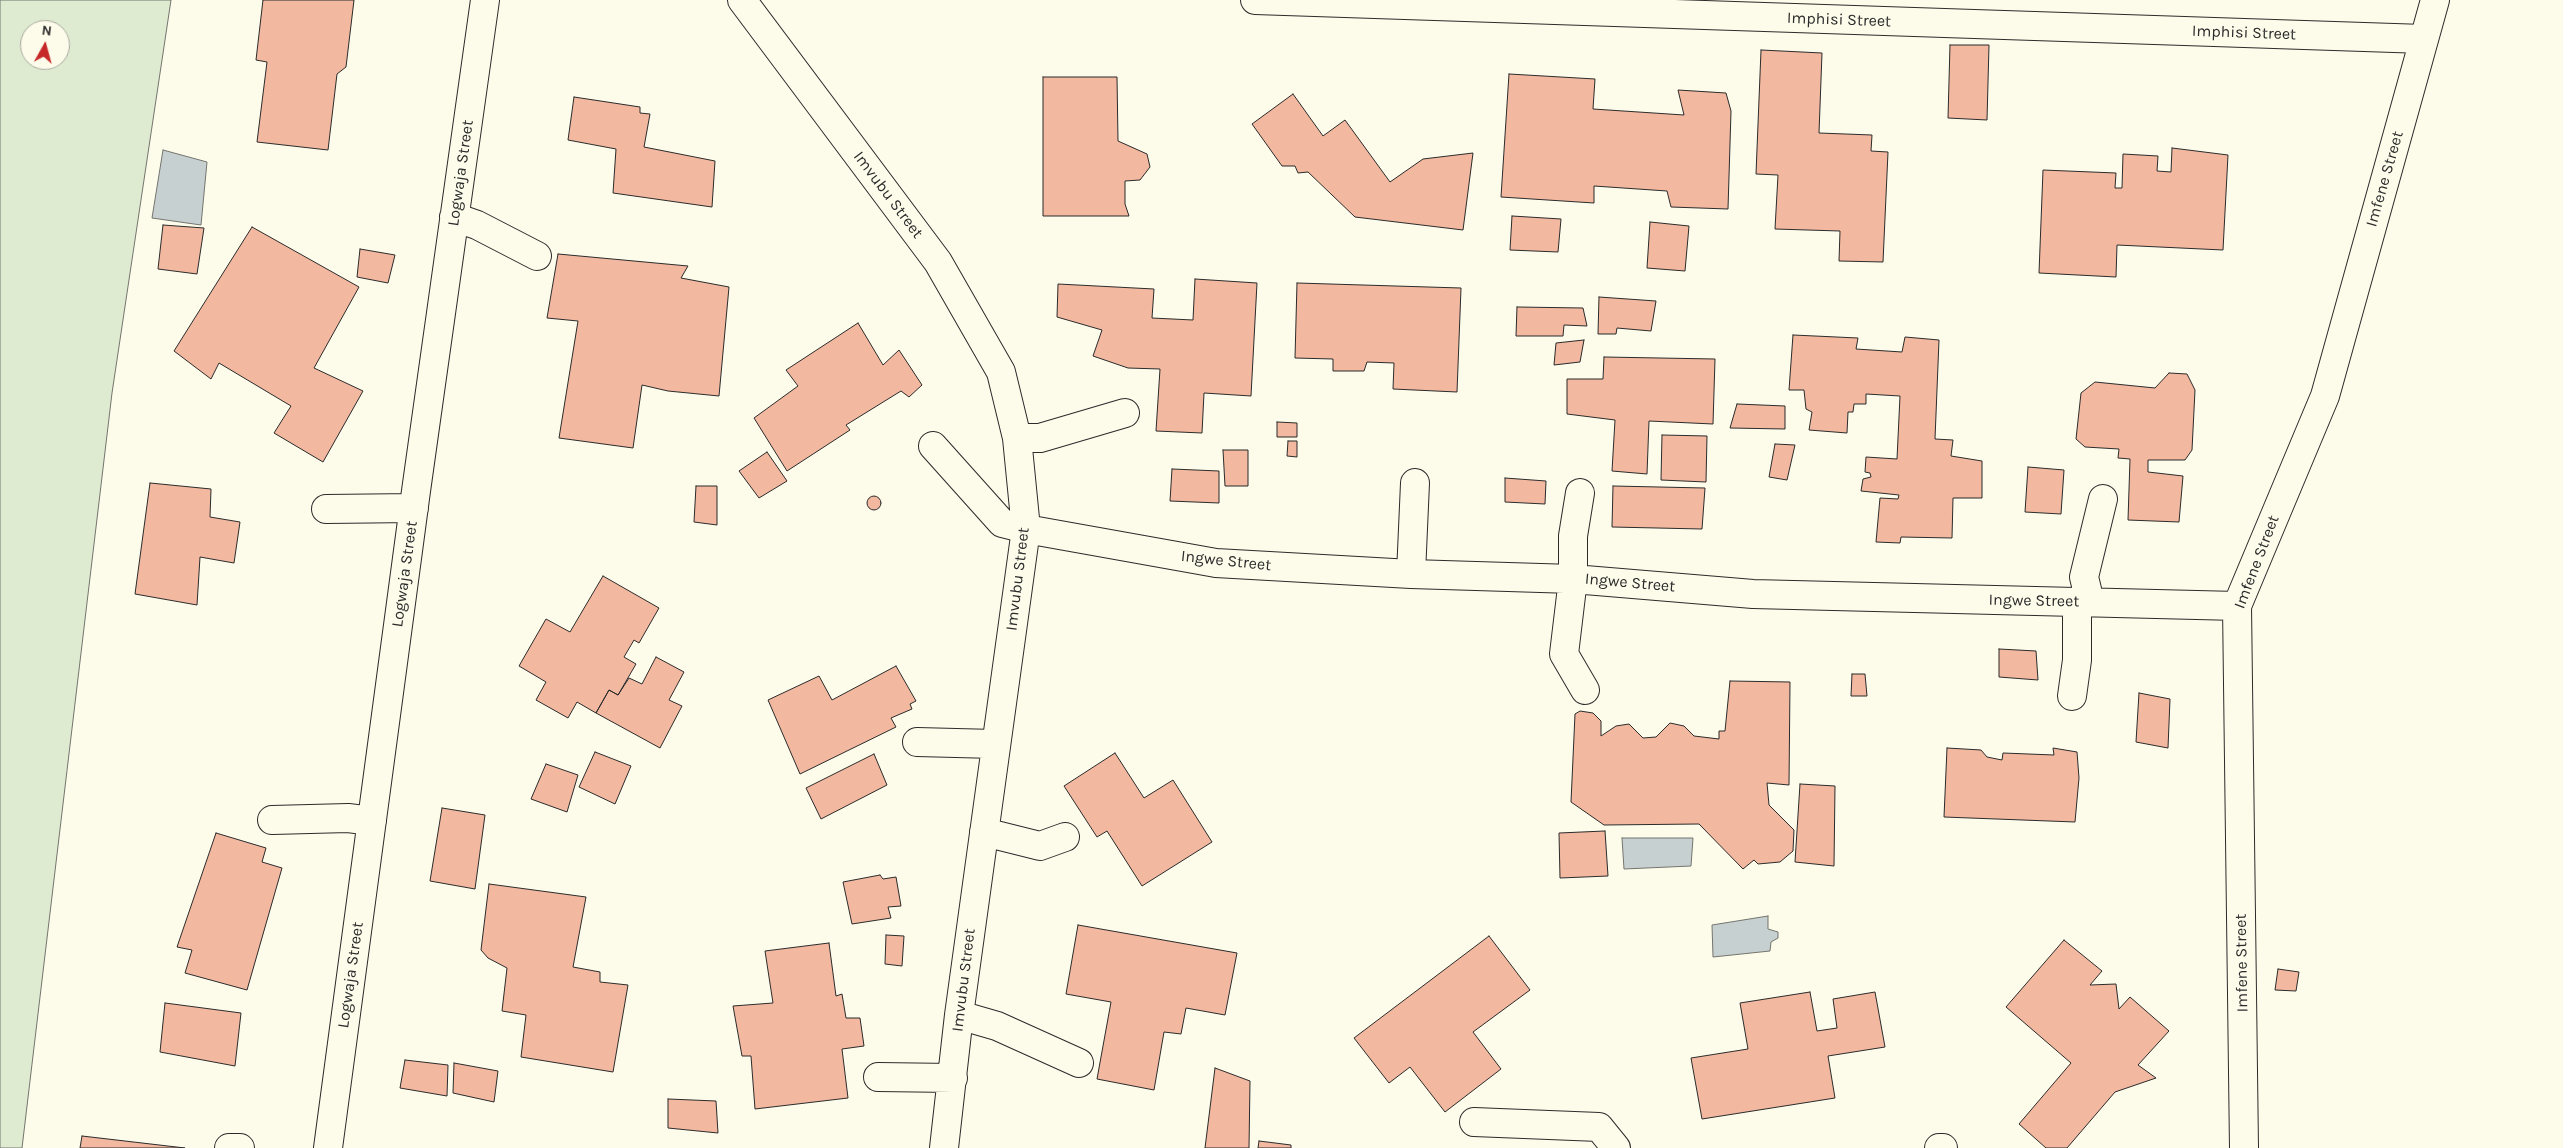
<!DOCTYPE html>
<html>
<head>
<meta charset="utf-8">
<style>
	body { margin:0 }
	#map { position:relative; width:2563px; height:1148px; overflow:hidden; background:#fdfbea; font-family:Karla,sans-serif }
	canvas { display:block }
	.north { position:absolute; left:20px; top:20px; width:50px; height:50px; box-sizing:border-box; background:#fdfbea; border:1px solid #a9a89e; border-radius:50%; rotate:7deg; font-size:14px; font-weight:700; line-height:20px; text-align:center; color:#2b2b2b }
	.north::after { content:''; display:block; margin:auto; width:18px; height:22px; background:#c62828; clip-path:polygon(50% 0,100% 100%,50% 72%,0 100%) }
</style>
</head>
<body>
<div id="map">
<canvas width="2563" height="1148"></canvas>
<div class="north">N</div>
</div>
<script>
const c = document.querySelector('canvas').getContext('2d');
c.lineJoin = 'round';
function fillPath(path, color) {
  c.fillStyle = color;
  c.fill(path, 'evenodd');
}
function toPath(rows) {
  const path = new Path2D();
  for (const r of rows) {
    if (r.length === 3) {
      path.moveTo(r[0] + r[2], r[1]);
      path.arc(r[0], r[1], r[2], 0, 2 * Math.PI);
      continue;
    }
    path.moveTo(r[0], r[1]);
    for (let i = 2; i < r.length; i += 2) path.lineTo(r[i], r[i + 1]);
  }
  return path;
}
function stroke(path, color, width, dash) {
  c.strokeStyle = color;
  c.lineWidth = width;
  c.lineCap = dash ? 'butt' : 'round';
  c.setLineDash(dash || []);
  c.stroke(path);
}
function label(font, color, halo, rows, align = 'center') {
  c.font = font + ' Karla,sans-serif';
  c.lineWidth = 4;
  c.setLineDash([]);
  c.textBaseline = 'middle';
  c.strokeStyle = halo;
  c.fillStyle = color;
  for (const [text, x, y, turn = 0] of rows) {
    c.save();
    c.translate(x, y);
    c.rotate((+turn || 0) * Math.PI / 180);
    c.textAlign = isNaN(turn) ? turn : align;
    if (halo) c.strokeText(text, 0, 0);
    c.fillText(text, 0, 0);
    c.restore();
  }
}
const green = toPath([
	[0,0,171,0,112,393,22,1148,0,1148,0,0],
	[30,30,60,30,60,60,30,60,30,30]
]);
const water = toPath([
	[163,150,207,162,201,225,152,218,163,150],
	[1622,838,1693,838,1691,866,1624,869,1622,838],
	[1768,916,1768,929,1778,932,1778,938,1771,942,1770,951,1713,957,1712,925,1768,916]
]);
const building = toPath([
	[263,0,354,0,346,67,337,74,328,150,257,142,267,62,256,60,263,0],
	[1950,45,1989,45,1987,120,1948,118,1950,45],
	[1761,50,1822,53,1819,133,1872,135,1871,151,1888,152,1883,262,1839,261,1840,231,1775,229,1778,175,1756,174,1761,50],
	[1509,74,1595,79,1593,109,1684,115,1678,90,1726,93,1731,111,1728,209,1671,207,1667,191,1594,186,1594,203,1501,197,1509,74],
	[1043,77,1117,77,1118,141,1147,154,1150,167,1140,180,1125,181,1125,204,1129,216,1043,216,1043,77],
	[1293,94,1323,136,1345,120,1390,182,1423,159,1473,153,1463,230,1355,217,1308,172,1298,173,1295,166,1282,166,1252,124,1293,94],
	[574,97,640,107,640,113,650,114,644,147,715,161,712,207,613,193,616,149,568,140,574,97],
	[2172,148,2228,155,2223,250,2117,245,2116,277,2039,273,2043,170,2116,173,2115,188,2122,188,2123,154,2158,156,2157,171,2171,172,2172,148],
	[1512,216,1561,219,1558,252,1510,250,1512,216],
	[1650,222,1689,226,1685,271,1647,268,1650,222],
	[163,225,204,228,197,274,158,269,163,225],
	[252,227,359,287,314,368,363,391,323,462,274,433,291,406,219,363,211,379,174,351,252,227],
	[360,249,395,255,388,283,357,277,360,249],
	[558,254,688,266,681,278,729,287,719,396,668,391,642,385,633,448,559,438,578,321,547,318,558,254],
	[1195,279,1257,283,1251,396,1204,393,1202,433,1156,431,1160,369,1128,368,1093,356,1102,330,1057,317,1058,284,1154,289,1152,318,1193,320,1195,279],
	[1297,283,1461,288,1457,392,1393,389,1394,363,1367,362,1364,371,1333,371,1333,359,1295,358,1297,283],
	[1599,297,1656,301,1651,331,1617,328,1616,334,1598,334,1599,297],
	[1517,307,1583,308,1587,326,1564,325,1563,336,1516,336,1517,307],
	[858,323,883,365,899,350,922,385,909,397,901,391,846,425,850,430,787,471,754,418,798,386,786,370,858,323],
	[1793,335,1858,338,1856,349,1902,352,1905,337,1939,340,1935,439,1953,440,1951,456,1982,461,1982,498,1953,498,1952,538,1901,537,1900,543,1876,542,1880,498,1898,499,1899,495,1861,491,1863,479,1871,477,1870,473,1865,472,1866,457,1897,459,1900,396,1866,394,1866,404,1854,404,1853,412,1848,412,1847,433,1809,430,1812,412,1806,409,1804,390,1789,390,1793,335],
	[1584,340,1580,362,1554,365,1556,343,1584,340],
	[1604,357,1715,359,1713,424,1649,421,1647,474,1612,471,1615,420,1567,414,1567,379,1603,379,1604,357],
	[2169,373,2187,374,2195,390,2192,450,2185,460,2148,460,2148,472,2183,476,2179,522,2128,520,2130,459,2118,458,2119,449,2085,447,2076,439,2081,393,2095,382,2155,388,2169,373],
	[1737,404,1785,406,1785,429,1730,428,1737,404],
	[1277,422,1297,423,1297,437,1277,437,1277,422],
	[1662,435,1707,436,1706,482,1661,480,1662,435],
	[1288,441,1297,441,1297,457,1287,456,1288,441],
	[1775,444,1795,445,1787,480,1769,477,1775,444],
	[1223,450,1248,450,1248,486,1225,486,1223,450],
	[767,452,787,481,759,498,739,471,767,452],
	[2028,467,2064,470,2061,514,2025,512,2028,467],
	[1172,469,1219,471,1219,503,1170,501,1172,469],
	[1505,478,1546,481,1545,504,1505,502,1505,478],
	[150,483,211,489,210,517,240,522,234,563,200,557,197,605,135,594,150,483],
	[696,486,717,486,717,525,694,522,696,486],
	[1613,486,1705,488,1702,529,1612,527,1613,486],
	[874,503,7],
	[603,576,659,608,639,643,634,640,624,657,636,664,618,695,609,690,596,713,577,702,568,718,536,700,546,682,519,666,546,619,570,632,603,576],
	[1999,649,2036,651,2038,680,1999,677,1999,649],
	[656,657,684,672,669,700,682,706,660,748,596,713,609,690,618,695,629,678,642,684,656,657],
	[896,666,916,701,910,704,912,709,891,718,896,727,800,774,768,700,819,676,832,700,896,666],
	[1852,674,1865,674,1867,696,1851,696,1852,674],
	[1730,681,1790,682,1789,785,1767,783,1769,805,1794,830,1793,851,1780,862,1758,864,1754,860,1743,869,1699,824,1604,825,1571,802,1575,714,1580,711,1593,713,1601,721,1601,736,1616,726,1629,724,1643,738,1656,737,1670,723,1684,726,1694,736,1719,739,1719,731,1725,731,1730,681],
	[2139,693,2170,699,2168,748,2136,742,2139,693],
	[1947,748,1981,750,1987,757,2002,760,2003,753,2054,755,2053,748,2077,752,2079,778,2075,822,1944,817,1947,748],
	[595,752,631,766,615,804,579,787,595,752],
	[1115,753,1144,798,1173,780,1212,842,1142,886,1107,831,1097,837,1064,786,1115,753],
	[874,754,887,785,821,819,806,788,874,754],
	[546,764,578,775,567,812,531,799,546,764],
	[1800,784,1835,786,1834,866,1795,862,1800,784],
	[442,808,485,815,475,889,430,881,442,808],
	[1605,831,1608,876,1560,878,1559,833,1605,831],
	[216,833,266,848,262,862,282,868,247,990,185,973,192,950,177,947,216,833],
	[880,875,883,879,896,877,901,906,888,907,891,918,852,924,843,882,880,875],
	[489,884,586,897,573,967,600,972,600,982,628,985,613,1072,521,1057,526,1015,502,1011,507,968,488,958,481,950,489,884],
	[1078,925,1237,953,1225,1015,1186,1008,1181,1034,1164,1032,1154,1090,1097,1079,1111,1002,1066,994,1078,925],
	[886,935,904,936,902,966,885,964,886,935],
	[1489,936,1530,990,1473,1032,1501,1069,1445,1112,1410,1067,1389,1083,1354,1038,1489,936],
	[2064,940,2102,971,2090,985,2116,984,2119,1009,2130,997,2169,1031,2138,1065,2156,1078,2115,1092,2067,1148,2046,1148,2019,1124,2071,1063,2006,1007,2064,940],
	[829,943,836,996,842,994,846,1018,860,1018,864,1046,842,1049,848,1098,755,1109,751,1056,742,1056,733,1006,773,1003,765,951,829,943],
	[2278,969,2299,972,2296,991,2275,990,2278,969],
	[1810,992,1817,1031,1837,1028,1833,999,1875,992,1885,1047,1828,1056,1835,1098,1702,1119,1691,1058,1748,1049,1740,1003,1810,992],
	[165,1003,241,1013,235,1066,160,1052,165,1003],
	[405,1060,448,1065,447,1096,400,1088,405,1060],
	[454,1063,498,1071,494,1102,453,1093,454,1063],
	[1215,1068,1250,1081,1249,1148,1205,1148,1215,1068],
	[668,1099,716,1101,718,1133,668,1128,668,1099],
	[82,1136,185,1148,80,1148,82,1136],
	[1259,1141,1291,1145,1291,1148,1258,1148,1259,1141]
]);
const minor = toPath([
	[742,0,938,262,1001,372,1017,438,1026,529,959,1015,944,1148],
	[1255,0,2424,39],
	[454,217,477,225,537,256],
	[1017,438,1040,438,1125,413],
	[933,446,1002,523,1026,529,1216,563,1411,574,1573,579,1753,594,2237,606],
	[1580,493,1573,536,1573,579,1564,654,1585,690],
	[326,509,414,508],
	[1411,574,1415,483],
	[2090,602,2084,577,2103,499],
	[2072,696,2077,660,2077,602],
	[917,742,995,744],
	[272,820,348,818,372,821],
	[984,832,1040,846,1065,837],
	[959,1015,997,1026,1079,1063],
	[878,1077,953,1078],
	[1474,1122,1599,1127,1616,1148],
	[229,1148,240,1148],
	[328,1148,416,491,485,0],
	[1939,1148,1943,1148],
	[2244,1148,2237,606,2325,396,2435,0]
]);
const streetNames = [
	["Imphisi Street",1839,20,2],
	["Imphisi Street",2244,33,2],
	["Logwaja Street",461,173,-82],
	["Imfene Street",2385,179,-74],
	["Imvubu Street",888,195,53],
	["Ingwe Street",1226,561,6],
	["Imfene Street",2257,562,-69],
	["Logwaja Street",405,574,-82],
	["Imvubu Street",1018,579,-83],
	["Ingwe Street",1630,583,5],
	["Ingwe Street",2034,601,1],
	["Imfene Street",2242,963,-91],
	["Logwaja Street",351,975,-82],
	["Imvubu Street",964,980,-83]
];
fillPath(green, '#deebd1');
stroke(green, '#74746e', 1);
fillPath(water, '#c7d0d0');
stroke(water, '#74746e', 1);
fillPath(building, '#f2b8a0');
stroke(building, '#2b2b2b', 1);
stroke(minor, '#2b2b2b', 30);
stroke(minor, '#fdfbea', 28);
label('16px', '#2b2b2b', '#fdfbea', streetNames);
</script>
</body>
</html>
